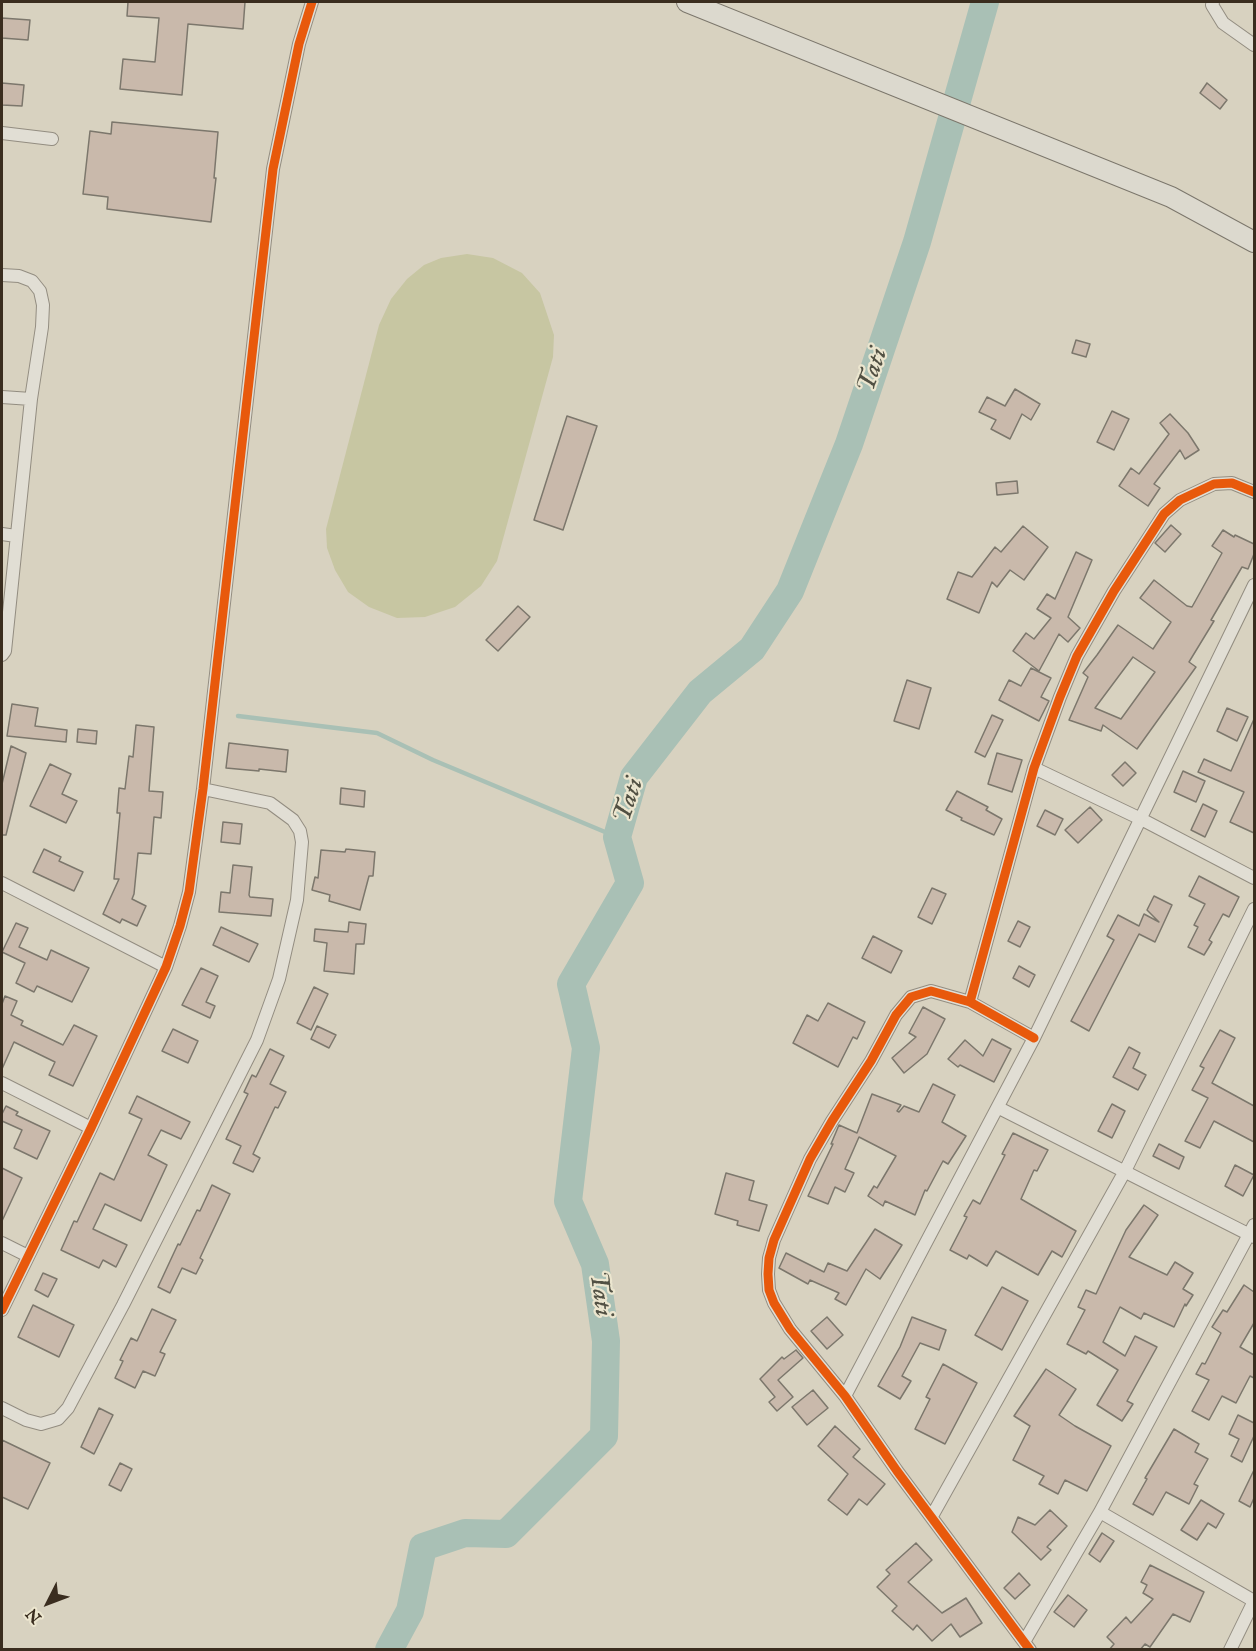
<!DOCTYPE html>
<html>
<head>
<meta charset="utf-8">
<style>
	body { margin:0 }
	#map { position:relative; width:1256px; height:1651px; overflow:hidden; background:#d8d2c0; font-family:"IM FELL English",serif }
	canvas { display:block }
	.frame { position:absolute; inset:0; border:3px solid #3a2d1f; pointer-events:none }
	.north { position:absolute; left:18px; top:1573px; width:60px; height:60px; -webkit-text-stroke:4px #ece6cf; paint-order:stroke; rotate:228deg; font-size:16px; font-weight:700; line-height:24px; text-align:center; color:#3a2d1f }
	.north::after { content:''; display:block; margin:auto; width:21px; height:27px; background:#3a2d1f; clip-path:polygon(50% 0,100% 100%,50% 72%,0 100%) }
</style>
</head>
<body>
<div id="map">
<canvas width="1256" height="1651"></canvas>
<div class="frame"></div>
<div class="north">N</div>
</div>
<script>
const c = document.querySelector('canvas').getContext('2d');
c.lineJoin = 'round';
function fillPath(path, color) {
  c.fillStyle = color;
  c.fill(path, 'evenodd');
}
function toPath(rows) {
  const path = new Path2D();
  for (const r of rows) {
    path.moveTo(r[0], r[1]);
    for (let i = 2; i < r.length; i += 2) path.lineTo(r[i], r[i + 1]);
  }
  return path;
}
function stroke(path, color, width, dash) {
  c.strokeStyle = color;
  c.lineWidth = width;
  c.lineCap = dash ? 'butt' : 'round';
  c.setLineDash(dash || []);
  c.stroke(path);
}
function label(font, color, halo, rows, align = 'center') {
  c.font = font + ' "IM FELL English",serif';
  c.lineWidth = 4.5;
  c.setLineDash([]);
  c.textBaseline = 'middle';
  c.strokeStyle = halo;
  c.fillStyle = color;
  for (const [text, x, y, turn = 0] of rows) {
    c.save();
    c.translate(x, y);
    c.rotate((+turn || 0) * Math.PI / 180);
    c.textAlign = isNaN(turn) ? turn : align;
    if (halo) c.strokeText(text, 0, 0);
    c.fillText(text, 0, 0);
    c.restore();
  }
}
const green = toPath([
	[467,254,493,258,522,273,540,293,554,335,553,357,497,561,481,586,455,607,425,617,397,618,369,607,348,592,335,570,327,548,326,529,379,325,391,299,407,279,424,265,441,258]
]);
const stream = toPath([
	[238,716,377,733,433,760,617,837]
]);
const river = toPath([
	[389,1650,410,1611,423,1547,465,1533,506,1534,604,1436,606,1341,595,1264,568,1201,586,1048,571,984,630,883,617,837,634,777,700,692,752,649,790,591,849,444,917,242,985,2]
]);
const building = toPath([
	[128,2,245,2,243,29,188,24,182,95,120,89,123,59,155,62,159,18,127,16,128,2],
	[2,18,30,20,28,40,2,38,2,18],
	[2,83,24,85,22,106,2,105,2,83],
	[1207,83,1227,100,1220,109,1200,93,1207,83],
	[112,122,218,132,214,178,216,178,211,222,107,209,108,197,83,194,90,131,111,134,112,122],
	[1076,340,1090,344,1086,357,1072,353,1076,340],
	[1015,389,1040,404,1031,420,1022,414,1010,439,991,429,996,420,979,412,987,397,1005,406,1015,389],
	[1112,411,1129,419,1114,450,1097,442,1112,411],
	[1170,414,1188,433,1199,450,1185,459,1180,450,1154,484,1160,488,1148,506,1119,486,1131,468,1139,474,1169,434,1160,423,1170,414],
	[567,416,597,426,563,530,534,520,567,416],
	[1017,481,1018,493,997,495,996,483,1017,481],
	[1171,525,1181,534,1165,552,1155,543,1171,525],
	[1023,526,1048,547,1024,580,1010,570,997,587,992,582,979,613,947,599,958,572,972,577,995,547,1001,552,1023,526],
	[1223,530,1234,537,1235,535,1254,544,1254,554,1248,569,1242,567,1211,620,1214,621,1189,662,1196,667,1137,749,1103,725,1101,731,1069,720,1088,677,1083,673,1097,655,1118,625,1153,649,1171,622,1140,598,1154,580,1187,606,1192,607,1222,553,1212,546,1223,530],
	[1133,657,1155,672,1121,719,1095,708,1133,657],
	[1076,552,1092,560,1068,617,1080,628,1068,642,1059,634,1039,671,1013,651,1026,633,1034,639,1051,618,1037,609,1047,594,1055,599,1076,552],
	[518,606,530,617,498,651,486,640,518,606],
	[1031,668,1051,678,1041,697,1049,701,1039,721,999,700,1009,680,1021,686,1031,668],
	[907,680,931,688,919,729,894,721,907,680],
	[12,704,38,708,35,726,67,730,66,742,7,736,12,704],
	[1227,708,1248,717,1237,741,1217,731,1227,708],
	[992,715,1003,720,985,757,975,752,992,715],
	[1254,719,1254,833,1230,822,1244,792,1198,772,1204,759,1231,771,1254,719],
	[136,725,154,727,149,791,163,792,161,818,154,817,151,854,138,853,134,894,132,899,146,906,137,926,122,919,120,923,103,914,119,879,114,879,120,813,117,813,119,788,125,789,129,756,133,757,136,725],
	[78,729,97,731,96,744,77,742,78,729],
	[229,743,288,750,286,772,259,769,259,771,226,768,229,743],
	[11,746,26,753,6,835,2,835,2,784,11,746],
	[997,753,1022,760,1012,792,988,784,997,753],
	[1125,762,1136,773,1123,786,1112,775,1125,762],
	[50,764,71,774,62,794,77,801,66,823,30,806,50,764],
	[1183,771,1205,781,1196,802,1174,792,1183,771],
	[341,788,365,791,364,807,340,804,341,788],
	[957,791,988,807,986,810,1002,819,994,835,961,820,962,818,946,810,957,791],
	[1203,804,1217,811,1205,837,1191,830,1203,804],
	[1090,807,1102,820,1078,843,1065,830,1090,807],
	[1045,810,1063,819,1055,835,1037,826,1045,810],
	[223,822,242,824,240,844,221,842,223,822],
	[44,849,61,857,59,861,83,872,74,891,33,872,44,849],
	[346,849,375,852,373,876,369,876,360,910,329,901,330,895,312,890,315,877,318,878,321,850,345,852,346,849],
	[233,865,252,867,249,895,250,897,273,899,271,916,219,912,221,892,230,893,233,865],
	[1199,876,1239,897,1229,917,1223,914,1209,940,1212,942,1204,955,1188,947,1198,927,1194,925,1205,904,1189,896,1199,876],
	[932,888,946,894,932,924,918,917,932,888],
	[1154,896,1172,905,1155,942,1139,934,1089,1031,1071,1021,1114,940,1107,936,1118,915,1139,926,1144,914,1159,922,1147,910,1154,896],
	[1018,921,1030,927,1020,947,1008,941,1018,921],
	[349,922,366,924,364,944,356,944,354,974,324,971,327,943,314,941,315,929,348,932,349,922],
	[16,923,28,928,19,947,47,960,51,950,89,968,72,1002,37,986,34,992,16,983,25,963,2,952,16,923],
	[221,927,258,944,249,962,213,945,221,927],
	[873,936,902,951,891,973,862,958,873,936],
	[1019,966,1035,975,1029,987,1013,978,1019,966],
	[201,968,218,976,206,1002,215,1006,210,1018,182,1005,201,968],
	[314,987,328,994,311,1030,297,1023,314,987],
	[5,996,17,1001,11,1015,23,1021,21,1025,63,1045,74,1025,97,1036,73,1086,49,1075,55,1062,14,1042,2,1069,2,1004,5,996],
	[828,1003,865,1022,857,1039,853,1037,838,1067,793,1043,807,1015,818,1021,828,1003],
	[923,1007,945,1019,927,1054,904,1073,892,1058,916,1037,909,1033,923,1007],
	[317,1026,336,1035,329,1048,311,1039,317,1026],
	[173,1029,198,1041,188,1063,162,1051,173,1029],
	[1220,1030,1235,1038,1212,1083,1254,1106,1254,1142,1214,1121,1200,1148,1185,1141,1208,1098,1192,1090,1204,1068,1200,1066,1220,1030],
	[992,1039,1011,1049,994,1082,960,1065,958,1067,948,1059,965,1040,983,1056,992,1039],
	[1129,1047,1140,1053,1133,1068,1146,1075,1138,1090,1113,1077,1129,1047],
	[270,1049,284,1056,270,1084,286,1092,278,1108,275,1107,253,1154,260,1158,253,1172,233,1163,241,1146,226,1139,248,1094,244,1092,252,1075,256,1077,270,1049],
	[933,1084,955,1095,942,1122,966,1136,948,1164,943,1161,927,1191,925,1190,915,1215,885,1201,883,1206,868,1196,874,1186,877,1188,896,1156,859,1137,845,1169,854,1173,845,1192,835,1187,828,1204,808,1196,833,1144,831,1144,839,1125,857,1133,872,1094,901,1105,897,1111,899,1112,904,1106,919,1112,933,1084],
	[137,1096,190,1122,181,1139,161,1130,148,1155,167,1165,141,1221,105,1204,93,1229,127,1245,116,1267,103,1260,99,1268,61,1250,74,1221,77,1222,100,1173,114,1180,142,1119,129,1113,137,1096],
	[1112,1104,1125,1111,1112,1138,1098,1131,1112,1104],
	[6,1106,18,1112,16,1115,50,1131,37,1159,14,1148,22,1130,2,1121,2,1114,6,1106],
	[1013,1133,1048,1150,1037,1171,1034,1170,1021,1199,1076,1231,1062,1257,1052,1251,1038,1275,996,1251,987,1266,969,1255,967,1259,950,1250,967,1217,964,1216,973,1200,980,1204,1005,1155,1002,1154,1013,1133],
	[1159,1144,1184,1157,1179,1169,1153,1156,1159,1144],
	[1235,1165,1254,1175,1243,1196,1225,1186,1235,1165],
	[2,1168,22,1178,2,1221,2,1168],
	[726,1173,754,1181,749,1200,767,1205,759,1231,737,1225,738,1221,715,1214,726,1173],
	[212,1185,230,1194,200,1258,203,1260,196,1274,182,1268,170,1293,158,1287,178,1244,180,1245,197,1210,200,1211,212,1185],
	[1144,1205,1158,1215,1129,1257,1167,1275,1175,1262,1193,1273,1183,1289,1193,1295,1186,1306,1185,1304,1174,1327,1144,1313,1141,1319,1120,1307,1103,1342,1125,1356,1135,1336,1157,1347,1127,1401,1133,1404,1122,1421,1097,1405,1118,1370,1088,1351,1086,1354,1067,1344,1085,1310,1078,1307,1086,1290,1096,1294,1126,1230,1144,1205],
	[875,1229,902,1245,880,1279,866,1269,846,1305,835,1299,839,1293,810,1280,808,1284,779,1268,786,1253,824,1272,828,1263,847,1271,875,1229],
	[43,1273,57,1279,48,1297,35,1290,43,1273],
	[1244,1285,1254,1292,1254,1323,1240,1347,1254,1355,1254,1378,1250,1376,1236,1403,1222,1396,1209,1420,1192,1411,1209,1380,1196,1374,1202,1363,1205,1364,1221,1333,1212,1327,1223,1310,1227,1312,1244,1285],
	[1002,1287,1028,1301,1002,1350,975,1335,1002,1287],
	[33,1305,74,1325,59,1357,18,1337,33,1305],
	[152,1309,176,1320,160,1352,165,1354,155,1376,143,1371,135,1388,115,1378,123,1361,120,1360,131,1338,137,1341,152,1309],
	[827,1317,843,1335,827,1349,811,1331,827,1317],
	[912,1317,946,1330,939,1350,920,1343,902,1376,911,1381,900,1399,878,1386,900,1347,912,1317],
	[796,1350,803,1358,778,1380,793,1397,777,1411,769,1402,775,1397,760,1379,782,1357,784,1359,796,1350],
	[943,1364,977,1383,945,1444,915,1429,930,1399,926,1397,943,1364],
	[1046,1369,1076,1389,1059,1415,1075,1426,1111,1446,1087,1491,1065,1480,1058,1494,1039,1484,1044,1476,1013,1460,1030,1426,1014,1416,1046,1369],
	[813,1390,828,1408,807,1425,792,1407,813,1390],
	[99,1408,113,1415,94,1454,81,1447,99,1408],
	[1238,1415,1254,1423,1254,1436,1242,1462,1231,1456,1239,1439,1229,1434,1238,1415],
	[835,1426,860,1449,853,1457,885,1484,867,1505,859,1499,847,1515,828,1500,848,1474,818,1446,835,1426],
	[1174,1429,1199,1444,1195,1452,1208,1459,1194,1484,1198,1486,1189,1504,1166,1492,1153,1515,1133,1504,1147,1479,1145,1478,1174,1429],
	[2,1440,50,1463,28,1509,2,1497,2,1440],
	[120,1463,132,1469,121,1491,109,1485,120,1463],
	[1254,1470,1254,1498,1250,1507,1239,1501,1254,1470],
	[1201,1500,1224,1514,1216,1528,1208,1523,1197,1540,1181,1530,1201,1500],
	[1050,1510,1067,1526,1047,1547,1051,1550,1041,1560,1012,1532,1018,1517,1035,1525,1050,1510],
	[1102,1533,1114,1541,1100,1562,1089,1554,1102,1533],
	[916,1543,932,1560,908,1582,942,1613,966,1598,982,1623,960,1637,951,1624,932,1641,917,1625,913,1630,892,1611,897,1606,877,1587,890,1574,886,1570,916,1543],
	[1150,1565,1204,1592,1190,1622,1173,1614,1150,1647,1145,1644,1140,1650,1109,1650,1114,1644,1107,1637,1126,1617,1131,1623,1153,1599,1143,1593,1147,1585,1141,1582,1150,1565],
	[1019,1573,1030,1585,1015,1599,1004,1588,1019,1573],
	[1068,1595,1087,1610,1074,1627,1054,1612,1068,1595]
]);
const minor = toPath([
	[1213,2,1212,5,1223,23,1254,45],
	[2,133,52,139],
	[2,275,19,276,32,281,40,291,43,305,42,327,31,399,5,651,2,655],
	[2,397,31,399],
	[2,534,16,536],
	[1034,768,1141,819,1254,878],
	[2,883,166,967],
	[970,1002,1034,768,1060,697,1077,656,1114,591,1164,514,1180,500,1214,484,1232,483,1254,492],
	[2,1083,91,1128],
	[999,1108,1254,1237],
	[2,1243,28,1256],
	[2,1310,91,1128,166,967,180,926,189,892,203,789,273,169,299,44,312,2],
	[845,1396,1034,1038,1254,585],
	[2,1408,26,1420,41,1424,58,1419,68,1408,123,1305,257,1040,279,979,297,900,302,842,300,831,293,820,270,803,203,789],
	[1100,1512,1254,1601],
	[932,1516,1125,1171,1254,909],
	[1024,1642,1100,1512,1254,1225],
	[1030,1650,897,1471,845,1396,790,1329,774,1303,769,1290,768,1274,769,1258,774,1240,810,1159,832,1121,871,1061,896,1015,911,997,931,991,970,1002,1034,1038],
	[1230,1650,1254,1601]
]);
const primary = toPath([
	[687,2,1171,197,1254,242]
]);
const cycleway = toPath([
	[970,1002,1034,768,1060,697,1077,656,1114,591,1164,514,1180,500,1214,484,1232,483,1254,492],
	[2,1310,91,1128,166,967,180,926,189,892,203,789,273,169,299,44,312,2],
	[1030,1650,897,1471,845,1396,790,1329,774,1303,769,1290,768,1274,769,1258,774,1240,810,1159,832,1121,871,1061,896,1015,911,997,931,991,970,1002,1034,1038]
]);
const waterNames = [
	["Tati",874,371,-71],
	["Tati",630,801,-71],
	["Tati",599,1294,82]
];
fillPath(green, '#c7c6a2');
stroke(stream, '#a9c0b5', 4.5);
stroke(river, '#a9c0b5', 28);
fillPath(building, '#c9b9ab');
stroke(building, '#7c776c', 1.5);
stroke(minor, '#938d81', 14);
stroke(primary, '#7c776c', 22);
stroke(minor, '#e1ded4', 12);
stroke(primary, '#dcd9ce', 20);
stroke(cycleway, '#e8590c', 9);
label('italic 26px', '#515043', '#ece6cf', waterNames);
</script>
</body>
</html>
